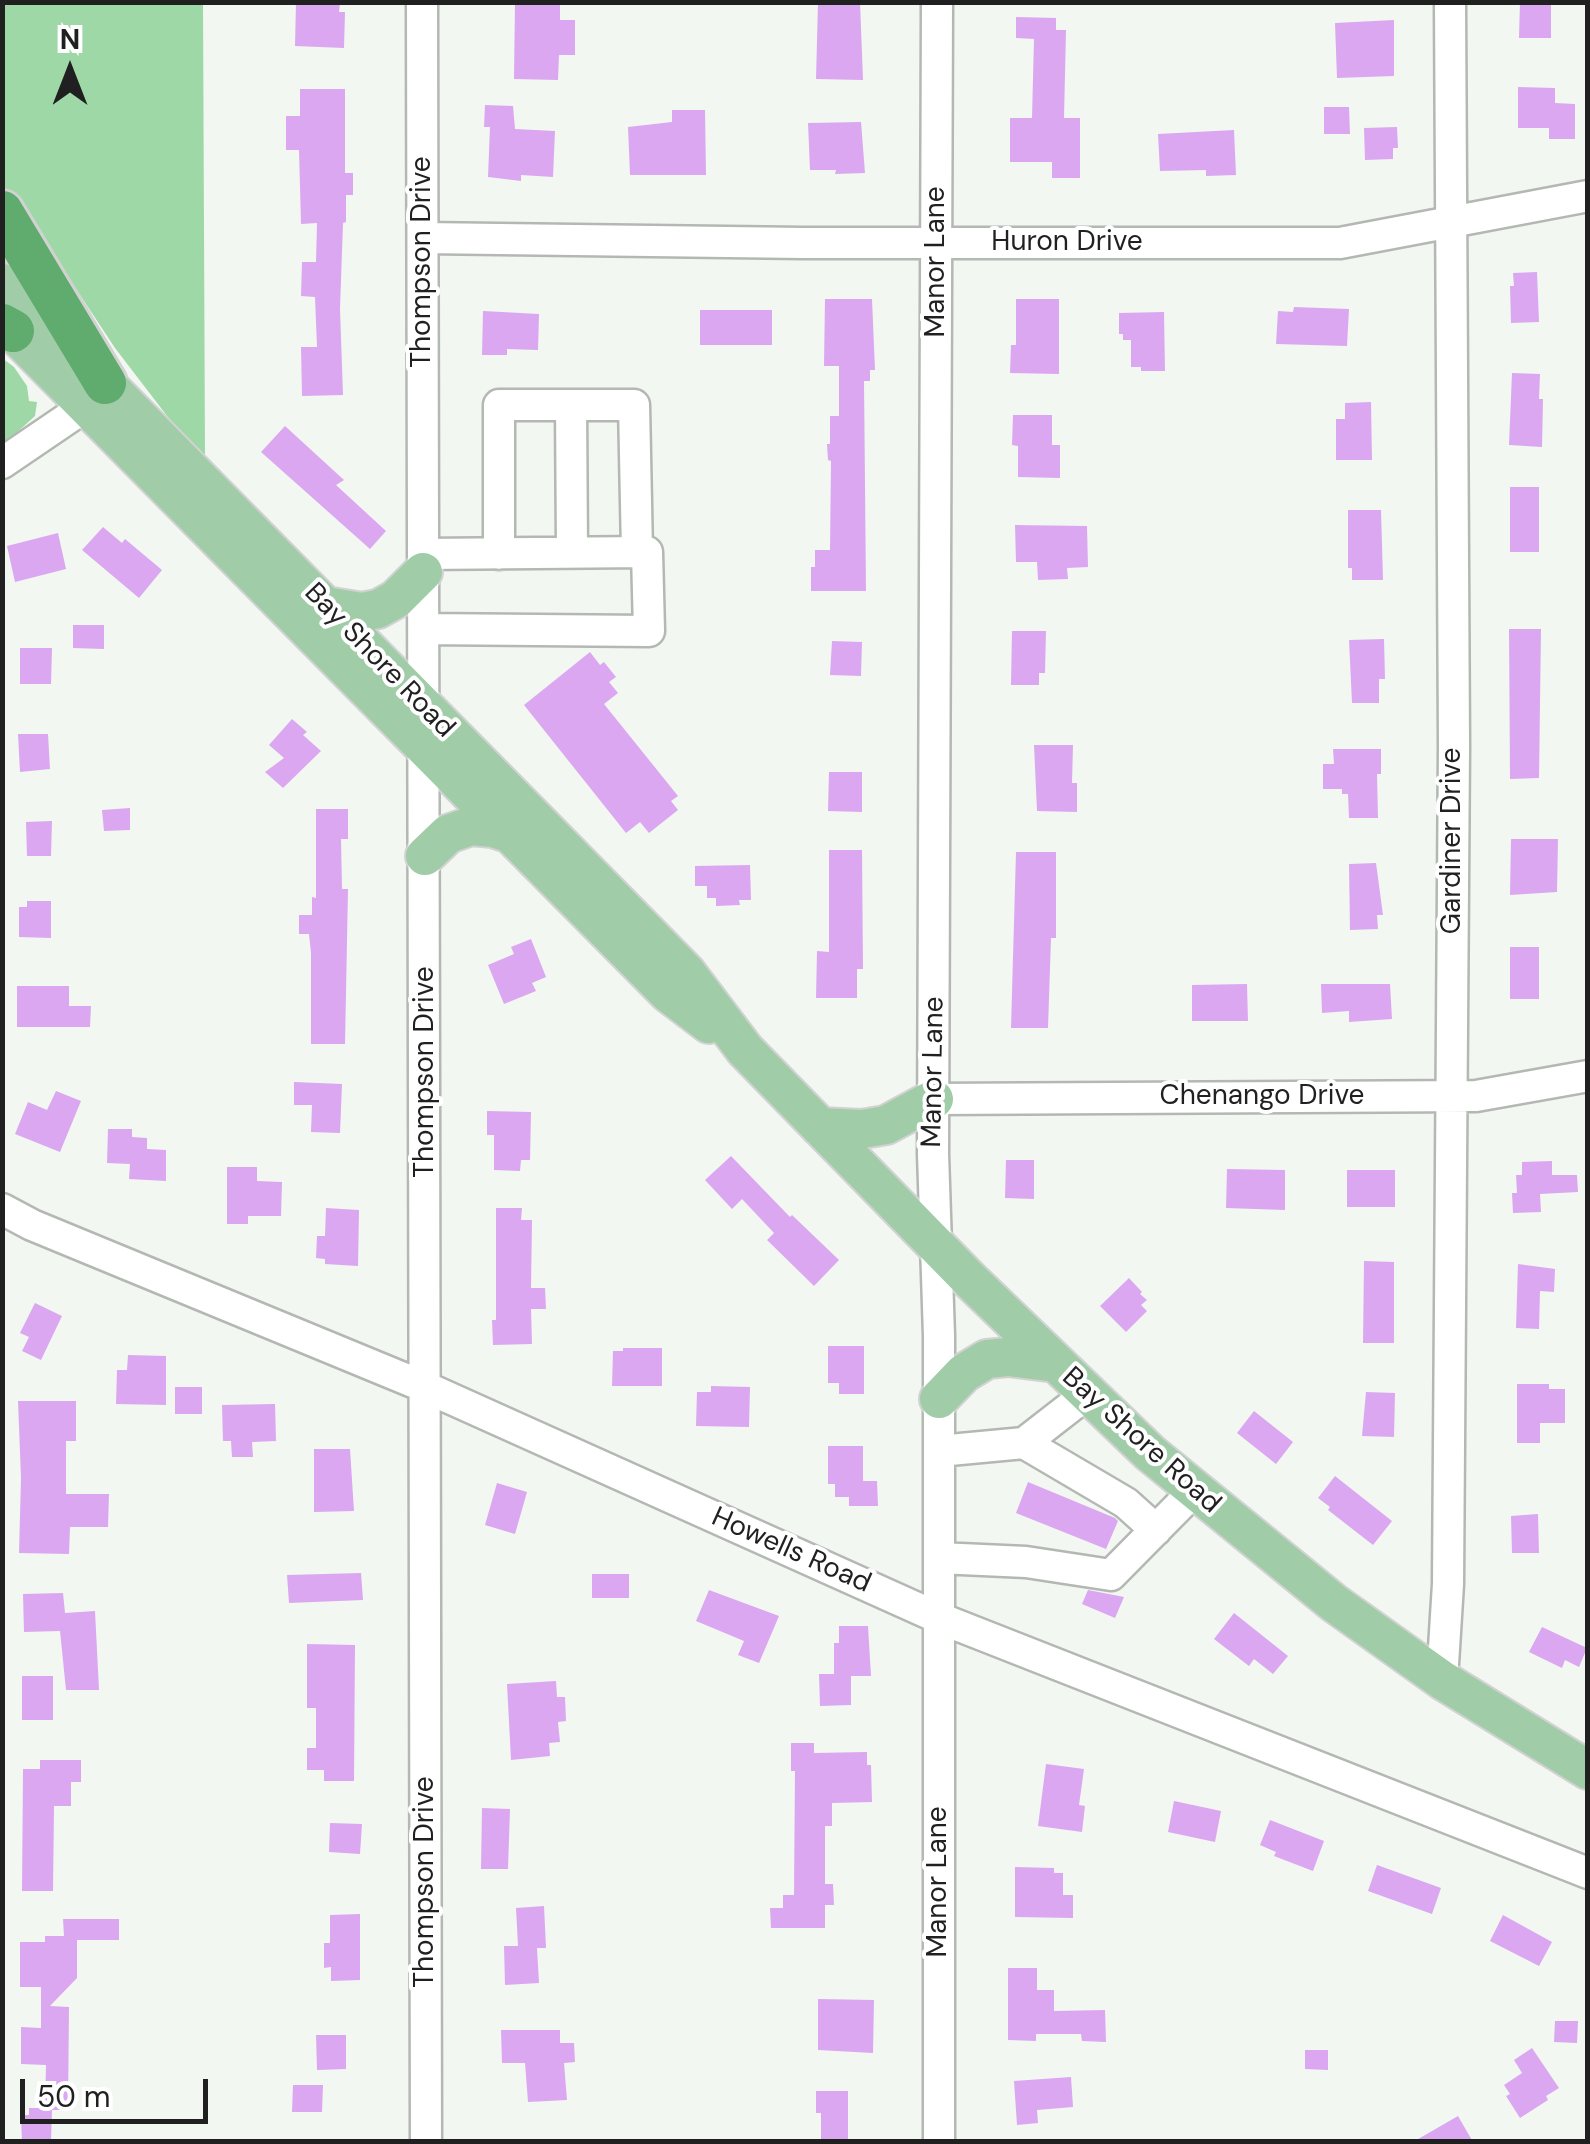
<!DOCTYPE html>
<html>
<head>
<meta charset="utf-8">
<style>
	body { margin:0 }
	#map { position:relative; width:1590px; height:2144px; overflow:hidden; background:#f2f7f2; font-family:"DM Sans",sans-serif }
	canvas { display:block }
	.frame { position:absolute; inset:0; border:5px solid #1f201f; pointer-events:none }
	.north { position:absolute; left:20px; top:20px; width:100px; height:100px; -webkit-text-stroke:8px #fff; paint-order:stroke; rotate:0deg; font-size:28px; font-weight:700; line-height:40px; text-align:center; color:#1f201f }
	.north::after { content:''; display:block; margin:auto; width:35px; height:45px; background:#1f201f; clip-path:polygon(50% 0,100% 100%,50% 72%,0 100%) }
	.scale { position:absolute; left:20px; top:2079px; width:188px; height:45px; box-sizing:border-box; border:5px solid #1f201f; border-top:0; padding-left:12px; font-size:30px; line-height:35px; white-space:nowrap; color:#1f201f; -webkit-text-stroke:8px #fff; paint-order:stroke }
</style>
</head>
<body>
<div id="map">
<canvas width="1590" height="2144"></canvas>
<div class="frame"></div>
<div class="north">N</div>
<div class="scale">50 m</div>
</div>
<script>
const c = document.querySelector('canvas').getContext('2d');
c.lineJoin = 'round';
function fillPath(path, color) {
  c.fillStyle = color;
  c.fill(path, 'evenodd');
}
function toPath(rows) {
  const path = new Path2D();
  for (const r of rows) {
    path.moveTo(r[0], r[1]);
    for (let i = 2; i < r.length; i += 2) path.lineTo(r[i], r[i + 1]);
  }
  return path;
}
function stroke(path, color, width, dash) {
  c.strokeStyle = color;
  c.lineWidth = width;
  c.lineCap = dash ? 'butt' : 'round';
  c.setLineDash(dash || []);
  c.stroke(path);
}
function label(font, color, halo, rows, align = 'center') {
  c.font = font + ' "DM Sans",sans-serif';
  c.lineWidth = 8;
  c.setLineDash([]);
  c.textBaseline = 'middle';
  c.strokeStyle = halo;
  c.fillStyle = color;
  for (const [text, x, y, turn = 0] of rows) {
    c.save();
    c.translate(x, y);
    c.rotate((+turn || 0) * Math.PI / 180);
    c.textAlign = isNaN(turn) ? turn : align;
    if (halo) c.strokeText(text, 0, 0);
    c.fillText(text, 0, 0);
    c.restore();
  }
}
const green = toPath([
	[2,3,203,3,205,455,174,425,115,348,39,233,30,237,3,185],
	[2,358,14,367,27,386,29,401,37,402,35,416,2,446]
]);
const building = toPath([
	[296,2,340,2,339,12,345,12,344,48,295,46],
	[515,2,560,2,560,20,575,20,575,55,559,55,558,80,514,79],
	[818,2,860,2,863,80,816,79],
	[1520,2,1551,2,1551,38,1519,38],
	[1016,17,1056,18,1056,30,1066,30,1064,118,1080,118,1080,178,1052,178,1052,162,1010,162,1010,118,1032,118,1034,39,1016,38],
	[1394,20,1394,76,1337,78,1335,23],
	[1518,87,1555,88,1555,103,1575,104,1575,139,1549,139,1549,128,1518,128],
	[300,89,345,89,345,173,353,173,353,195,346,195,346,222,343,223,340,309,343,395,302,396,301,347,317,347,315,297,301,296,302,262,316,262,317,223,301,224,299,150,286,150,286,116,300,116],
	[485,105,513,106,515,129,555,131,553,177,521,175,521,181,488,177,490,127,484,127],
	[1324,107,1349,107,1350,134,1324,134],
	[672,110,705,110,706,175,630,175,628,127,672,122],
	[861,122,865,173,835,174,836,170,810,170,808,123],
	[1397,127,1398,148,1393,148,1393,159,1365,160,1364,128],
	[1234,130,1236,175,1206,176,1206,170,1160,171,1158,134],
	[1537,272,1539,322,1511,323,1510,286,1514,286,1513,273],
	[825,299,872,299,875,370,870,370,870,381,864,381,866,591,811,591,811,567,815,567,815,550,830,550,831,461,828,460,827,444,830,444,830,416,839,416,839,366,824,366],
	[1016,299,1059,299,1059,374,1010,373,1011,345,1016,345],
	[1294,307,1349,309,1347,346,1276,344,1278,311,1293,312],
	[700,310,772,310,772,345,700,345],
	[483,311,539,314,538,350,507,349,507,355,482,355],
	[1164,312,1165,371,1141,371,1141,367,1131,367,1131,340,1123,340,1123,334,1119,334,1119,313],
	[1512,373,1540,374,1539,399,1543,399,1542,447,1509,445],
	[1371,402,1372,460,1336,460,1336,419,1345,419,1345,403],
	[1013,415,1052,415,1052,445,1060,445,1060,478,1018,477,1018,446,1012,445],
	[285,426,344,480,336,485,386,531,370,549,261,452],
	[1510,487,1539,487,1539,552,1510,552],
	[1348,510,1381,510,1383,580,1352,580,1352,568,1348,568],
	[1015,525,1087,526,1088,567,1067,568,1068,579,1038,580,1037,562,1016,562],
	[103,527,122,543,125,539,162,570,139,598,82,550],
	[58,533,66,569,15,582,7,546],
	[73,625,104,625,104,649,73,648],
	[1509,629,1541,629,1539,778,1510,779],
	[1012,631,1046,631,1045,673,1039,673,1039,685,1011,685],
	[1384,639,1385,679,1379,679,1379,703,1352,703,1349,640],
	[832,641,862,642,861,676,830,675],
	[20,648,52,648,51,684,20,684],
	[590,652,600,665,604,662,616,677,609,682,618,693,604,704,678,796,671,801,678,810,649,833,640,822,626,833,524,705],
	[292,719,307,732,303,735,321,751,283,788,265,772,284,758,269,745],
	[18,734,48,734,50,769,20,772],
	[1034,745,1073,745,1072,783,1077,783,1077,812,1037,811],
	[1333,749,1381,749,1381,774,1377,774,1378,818,1349,818,1348,794,1342,794,1342,789,1323,789,1323,764,1334,764],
	[829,772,862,772,862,812,828,811],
	[130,808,130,830,104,831,102,810],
	[316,809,348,809,348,839,341,839,342,889,348,889,345,1044,311,1044,311,953,309,934,299,934,299,915,312,915,312,897,316,898],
	[52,821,51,856,27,856,26,822],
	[1511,839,1558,839,1557,892,1510,895],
	[829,850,862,850,863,969,857,969,857,998,816,998,817,951,829,952],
	[1016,852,1056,852,1056,938,1051,938,1048,1028,1011,1028],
	[1376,863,1383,915,1377,915,1378,929,1350,930,1349,864],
	[750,865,751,900,739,900,740,905,716,906,716,898,707,898,707,886,695,886,695,866],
	[27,901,51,901,51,938,19,937,19,907,27,907],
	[531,939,546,977,532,983,536,991,504,1004,488,965,514,954,511,947],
	[1510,947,1539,947,1539,999,1510,999],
	[1247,984,1248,1021,1192,1021,1192,985],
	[1321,984,1390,984,1392,1019,1349,1022,1349,1011,1322,1013],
	[17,986,69,986,69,1006,91,1006,90,1027,17,1027],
	[294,1082,342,1084,340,1133,311,1132,312,1105,294,1105],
	[56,1091,81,1101,60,1152,15,1134,28,1102,47,1110],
	[487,1111,531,1112,530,1160,521,1160,520,1171,494,1170,494,1135,487,1135],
	[108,1129,132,1129,132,1137,147,1138,147,1149,166,1150,166,1181,129,1179,130,1164,107,1163],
	[731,1156,790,1217,792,1215,839,1260,814,1286,767,1240,774,1233,742,1199,732,1209,705,1180],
	[1006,1160,1034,1160,1034,1199,1005,1198],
	[1552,1161,1552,1175,1577,1175,1578,1192,1540,1194,1541,1212,1513,1213,1512,1193,1517,1193,1516,1175,1522,1175,1522,1162],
	[227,1167,257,1167,257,1181,282,1182,281,1216,248,1216,248,1224,227,1224],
	[1227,1169,1285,1170,1285,1210,1226,1208],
	[1347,1170,1395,1170,1395,1207,1347,1207],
	[326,1208,359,1210,358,1266,325,1264,325,1259,316,1258,317,1236,325,1236],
	[496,1208,522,1208,521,1220,532,1220,531,1288,545,1288,546,1309,531,1309,532,1344,493,1345,492,1320,496,1320],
	[1364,1261,1394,1262,1394,1343,1363,1343],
	[1518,1264,1555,1269,1554,1292,1540,1291,1539,1329,1516,1328],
	[1129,1278,1142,1292,1140,1294,1147,1300,1141,1305,1147,1311,1126,1332,1100,1306],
	[35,1303,62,1316,41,1360,22,1351,29,1337,20,1333],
	[828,1346,864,1346,864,1394,839,1394,839,1383,828,1383],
	[623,1348,662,1348,662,1386,612,1386,613,1351,623,1351],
	[128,1355,166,1356,166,1405,116,1404,117,1370,127,1370],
	[1517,1384,1549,1384,1549,1389,1565,1389,1565,1423,1540,1423,1540,1443,1517,1443],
	[711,1386,750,1387,749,1427,696,1426,697,1392,711,1392],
	[175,1387,202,1387,202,1414,175,1414],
	[1366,1392,1395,1393,1394,1437,1362,1436],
	[18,1401,76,1401,76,1441,66,1441,66,1494,109,1494,108,1527,70,1527,69,1554,19,1553,21,1478],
	[275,1404,276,1441,252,1442,253,1457,232,1457,231,1441,223,1441,222,1405],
	[1254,1411,1293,1442,1276,1464,1237,1433],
	[828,1446,863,1446,863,1481,877,1481,878,1506,849,1506,849,1497,835,1497,835,1484,828,1484],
	[314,1449,350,1449,354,1511,314,1512],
	[1335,1476,1392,1521,1373,1545,1328,1510,1330,1507,1318,1498],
	[1028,1482,1115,1518,1118,1521,1106,1549,1016,1513],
	[497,1483,527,1492,515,1534,485,1525],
	[1538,1514,1539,1553,1512,1553,1511,1516],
	[361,1573,363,1600,289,1603,287,1575],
	[592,1574,629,1574,629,1598,592,1598],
	[709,1590,779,1616,759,1663,738,1655,744,1641,696,1621],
	[1088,1590,1124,1597,1115,1618,1082,1604],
	[63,1593,65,1613,95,1611,99,1690,66,1690,60,1631,24,1632,23,1594],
	[1234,1613,1288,1656,1273,1674,1254,1659,1249,1666,1214,1639],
	[839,1626,868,1626,871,1676,851,1676,851,1705,820,1706,819,1674,834,1674,834,1643,839,1643],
	[1542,1627,1587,1648,1579,1667,1565,1660,1562,1668,1529,1652],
	[307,1644,355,1645,354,1781,324,1781,324,1770,307,1770,307,1748,316,1748,316,1708,307,1708],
	[22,1676,53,1676,53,1720,22,1720],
	[556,1681,557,1697,565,1697,566,1721,558,1722,560,1742,549,1743,550,1756,511,1760,507,1684],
	[791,1743,814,1743,814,1753,867,1752,867,1765,871,1765,872,1802,832,1803,832,1826,825,1826,825,1884,833,1884,834,1905,825,1905,825,1928,771,1928,770,1908,783,1908,783,1895,794,1895,795,1771,791,1771],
	[40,1760,81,1760,81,1782,71,1782,71,1806,54,1806,53,1891,22,1891,23,1769,40,1769],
	[1046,1764,1084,1769,1079,1805,1085,1806,1082,1832,1038,1826],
	[1174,1801,1221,1811,1215,1842,1168,1832],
	[482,1808,510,1809,508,1869,481,1869],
	[1270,1820,1324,1841,1313,1871,1274,1856,1276,1852,1260,1845],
	[330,1823,362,1824,360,1854,329,1852],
	[1377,1865,1441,1888,1432,1914,1368,1891],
	[1015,1867,1054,1868,1054,1873,1063,1873,1063,1895,1073,1895,1073,1918,1015,1917],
	[544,1906,546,1948,537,1948,539,1983,505,1985,504,1946,518,1946,516,1908],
	[360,1914,360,1980,331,1981,331,1967,324,1968,324,1943,330,1943,330,1915],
	[1503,1915,1552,1942,1539,1966,1490,1941],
	[63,1919,119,1919,119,1940,77,1940,77,1978,50,2006,69,2007,68,2110,52,2110,51,2142,22,2142,21,2115,29,2115,29,2108,45,2108,46,2065,21,2064,21,2027,41,2028,41,1987,20,1987,20,1942,45,1942,45,1936,64,1936],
	[1008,1968,1037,1968,1037,1990,1054,1990,1054,2011,1105,2010,1106,2042,1082,2041,1081,2034,1036,2034,1036,2041,1008,2040],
	[818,1999,874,2000,873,2053,818,2050],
	[1555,2021,1578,2021,1577,2043,1554,2042],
	[501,2030,560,2030,560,2043,574,2043,575,2062,564,2063,567,2100,528,2102,525,2063,502,2063],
	[316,2035,346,2035,346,2069,317,2070],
	[1532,2048,1559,2088,1546,2096,1548,2100,1520,2118,1506,2096,1510,2094,1504,2085,1522,2073,1514,2060],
	[1305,2050,1328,2050,1328,2070,1305,2069],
	[1071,2077,1073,2107,1037,2110,1038,2123,1017,2125,1014,2081],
	[293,2085,323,2085,322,2112,292,2112],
	[816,2091,848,2091,848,2142,821,2142,821,2113,816,2113],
	[1458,2116,1473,2142,1413,2142]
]);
const minor = toPath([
	[422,2,426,2142],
	[937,2,933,1154,939,1336,939,2142],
	[423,238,803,243,1340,243,1588,196],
	[571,405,572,552],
	[2,463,105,393],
	[423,554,647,552,649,631,424,629],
	[499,554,499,405,634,405,637,552],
	[934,1099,1476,1096,1588,1076],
	[2,1209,32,1225,425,1387,939,1618,1588,1873],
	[1024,1443,1126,1503,1156,1530],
	[939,1451,1024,1443,1087,1394],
	[939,1558,1026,1562,1111,1575,1194,1491],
	[1442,1680,1448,1584,1454,746,1450,2]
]);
const major = toPath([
	[2,283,111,389,686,972,745,1050,970,1280,1150,1453,1334,1603,1442,1680,1588,1770],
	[2,321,668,993,709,1024],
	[325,606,362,612,378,609,396,599,423,572],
	[425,856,448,834,471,826,493,828,511,834],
	[820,1127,862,1129,886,1125,934,1099],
	[939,1399,964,1373,987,1359,1008,1357,1056,1363]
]);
const highway = toPath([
	[2,212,105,383],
	[2,325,13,331]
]);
const streetNames = [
	["Huron Drive",1067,243],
	["Thompson Drive",423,262,-90],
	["Manor Lane",937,262,-90],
	["Bay Shore Road",379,661,46],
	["Gardiner Drive",1453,841,-90],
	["Thompson Drive",426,1072,-90],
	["Manor Lane",934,1072,-89],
	["Chenango Drive",1262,1097],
	["Bay Shore Road",1141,1441,42],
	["Howells Road",791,1551,24],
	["Thompson Drive",426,1882,-90],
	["Manor Lane",939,1882,-90]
];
fillPath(green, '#9fd8a7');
fillPath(building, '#dba7f0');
stroke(minor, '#b3b8b3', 35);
stroke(major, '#d2d2d2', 42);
stroke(highway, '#d2d2d2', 48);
stroke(minor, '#fff', 30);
stroke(major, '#a0cda8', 38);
stroke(highway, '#60ab6e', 42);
label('28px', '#1f201f', '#fff', streetNames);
</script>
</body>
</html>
